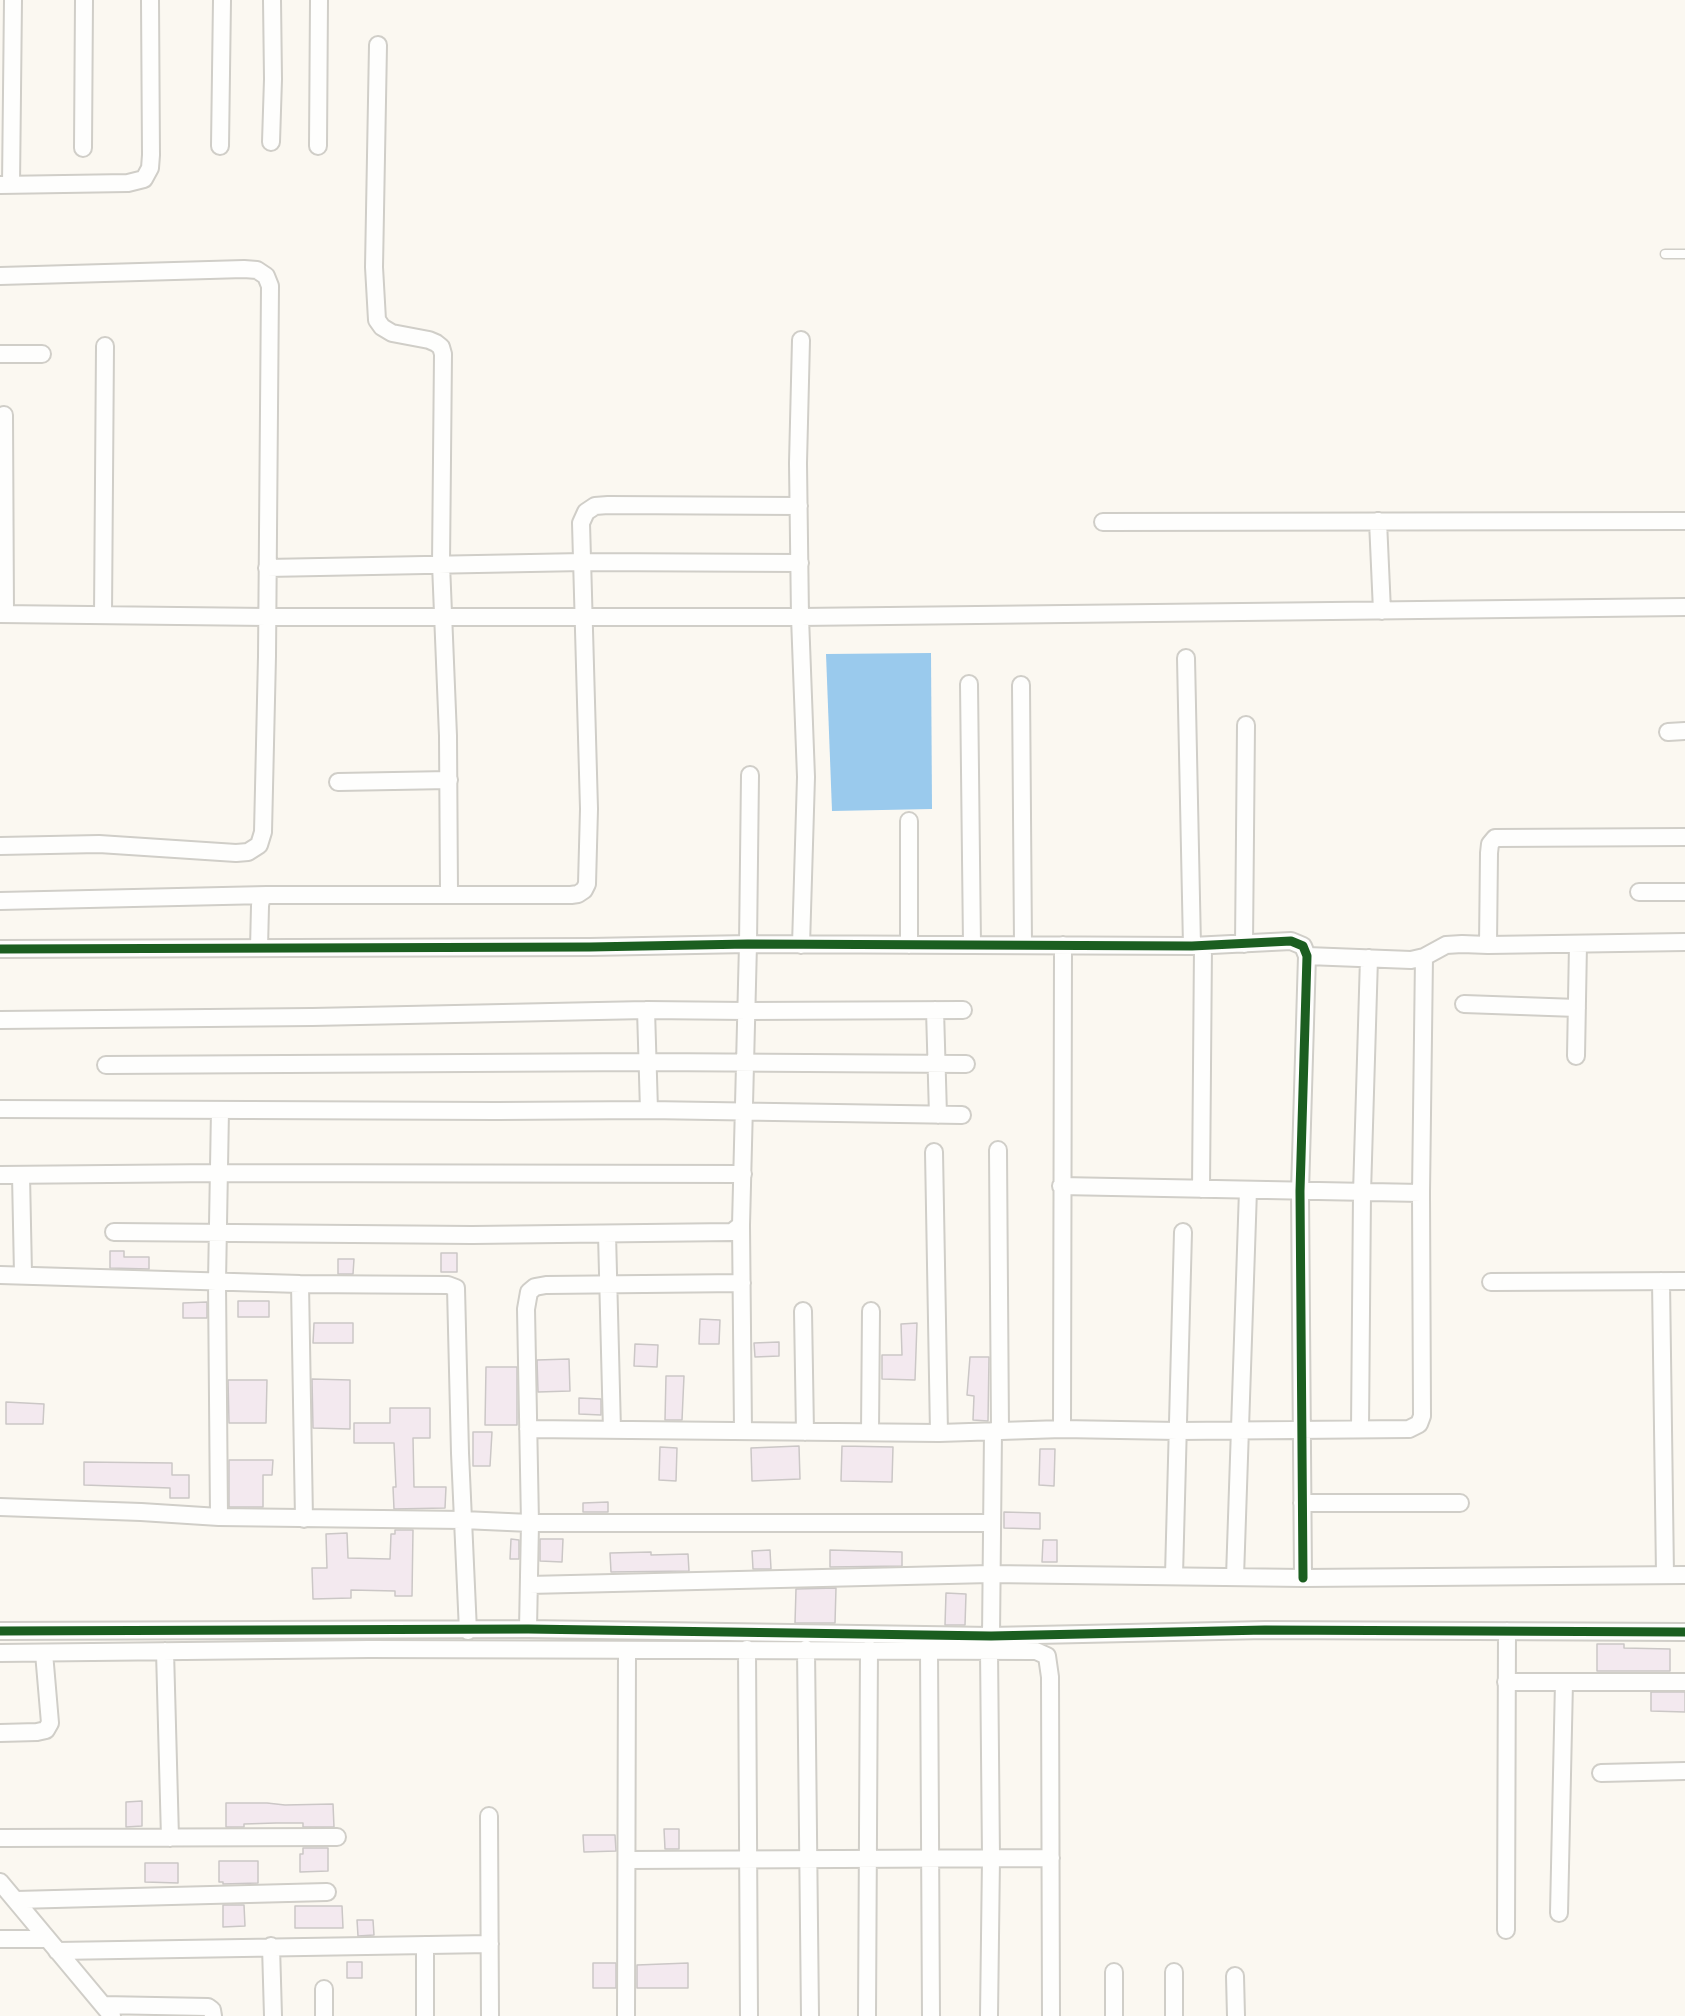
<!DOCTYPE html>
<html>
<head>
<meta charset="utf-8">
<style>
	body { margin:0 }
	canvas { display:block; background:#fbf8f1 }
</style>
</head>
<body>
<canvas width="1685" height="2016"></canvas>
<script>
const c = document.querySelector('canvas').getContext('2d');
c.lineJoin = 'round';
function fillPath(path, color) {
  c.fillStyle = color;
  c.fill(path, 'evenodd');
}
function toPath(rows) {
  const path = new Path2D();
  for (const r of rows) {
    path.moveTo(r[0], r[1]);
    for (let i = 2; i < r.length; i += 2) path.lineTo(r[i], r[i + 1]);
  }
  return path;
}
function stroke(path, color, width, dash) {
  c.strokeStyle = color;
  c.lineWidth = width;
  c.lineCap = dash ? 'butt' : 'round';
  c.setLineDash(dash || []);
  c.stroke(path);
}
const water = toPath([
	[931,653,932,809,832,811,826,654]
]);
const building = toPath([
	[110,1251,124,1251,124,1257,149,1257,149,1269,110,1268,110,1251],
	[441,1253,457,1253,457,1272,441,1272,441,1253],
	[338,1259,354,1259,353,1274,338,1274,338,1259],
	[238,1301,269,1301,269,1317,238,1317,238,1301],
	[207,1302,207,1318,183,1318,183,1303,207,1302],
	[700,1319,720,1320,719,1344,699,1344,700,1319],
	[314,1323,353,1323,353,1343,313,1343,314,1323],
	[917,1323,915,1380,882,1379,882,1355,902,1355,901,1324,917,1323],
	[779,1342,779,1356,755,1357,754,1343,779,1342],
	[635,1344,658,1345,657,1367,634,1366,635,1344],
	[970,1357,989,1357,988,1421,973,1420,974,1396,967,1395,970,1357],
	[569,1359,570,1391,538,1392,537,1360,569,1359],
	[486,1367,517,1367,517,1425,485,1425,486,1367],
	[666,1376,684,1376,682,1420,665,1420,666,1376],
	[312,1379,350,1380,350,1429,313,1428,312,1379],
	[228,1380,267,1380,266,1423,229,1423,228,1380],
	[579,1398,601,1399,601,1415,579,1414,579,1398],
	[6,1402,44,1404,43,1424,6,1424,6,1402],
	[390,1408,430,1408,430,1438,413,1438,414,1487,446,1487,445,1508,394,1509,393,1487,396,1487,394,1443,354,1443,354,1423,390,1423,390,1408],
	[473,1432,492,1432,490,1466,473,1466,473,1432],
	[799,1446,800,1479,752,1481,751,1448,799,1446],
	[842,1446,893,1447,892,1482,841,1481,842,1446],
	[660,1447,677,1448,676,1481,659,1480,660,1447],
	[1040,1449,1055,1449,1054,1486,1039,1485,1040,1449],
	[229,1460,273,1460,272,1475,263,1475,263,1507,229,1507,229,1460],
	[84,1462,172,1463,172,1475,189,1475,189,1498,170,1498,170,1488,84,1485,84,1462],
	[608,1502,608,1512,583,1512,583,1503,608,1502],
	[1004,1512,1040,1513,1040,1529,1004,1528,1004,1512],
	[395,1530,413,1530,412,1596,395,1596,395,1591,351,1590,351,1598,313,1599,312,1568,327,1568,326,1534,347,1533,348,1558,390,1559,391,1534,395,1534,395,1530],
	[511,1539,519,1540,519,1559,510,1559,511,1539],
	[540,1539,563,1539,562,1562,540,1561,540,1539],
	[1043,1540,1057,1540,1057,1562,1042,1562,1043,1540],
	[770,1550,771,1569,753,1569,752,1551,770,1550],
	[830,1550,902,1552,902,1566,830,1567,830,1550],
	[651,1552,651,1555,688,1554,689,1571,611,1572,610,1553,651,1552],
	[836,1588,835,1623,795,1623,796,1589,836,1588],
	[946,1593,966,1594,965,1625,945,1625,946,1593],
	[1597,1644,1624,1644,1624,1648,1670,1649,1670,1671,1597,1671,1597,1644],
	[1651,1692,1685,1692,1685,1712,1651,1711,1651,1692],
	[142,1801,142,1826,126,1827,126,1802,142,1801],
	[226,1803,267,1803,285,1805,333,1804,334,1827,303,1827,303,1823,276,1823,244,1824,244,1827,226,1827,226,1803],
	[664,1829,679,1829,679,1849,665,1849,664,1829],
	[583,1835,615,1835,616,1851,584,1852,583,1835],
	[303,1848,328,1848,328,1871,300,1872,300,1854,303,1854,303,1848],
	[219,1861,258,1861,258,1883,223,1884,223,1882,219,1882,219,1861],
	[145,1863,178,1863,178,1883,145,1882,145,1863],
	[223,1905,244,1905,245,1926,223,1927,223,1905],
	[295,1906,342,1906,343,1928,295,1928,295,1906],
	[357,1920,373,1920,374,1935,358,1936,357,1920],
	[347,1962,362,1962,362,1978,347,1978,347,1962],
	[593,1963,616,1963,616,1988,593,1988,593,1963],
	[688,1963,688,1988,637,1988,637,1965,688,1963]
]);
const lane = toPath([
	[1665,254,1685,254]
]);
const street = toPath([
	[378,45,374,267,377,320,382,327,392,333,429,340,436,343,441,347,443,354,441,564,448,736,449,893],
	[271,142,273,79,272,0],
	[220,146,222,0],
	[318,146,319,0],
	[83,148,84,0],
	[0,185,128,183,144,179,150,168,151,155,150,0],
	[11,185,13,0],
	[0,276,244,269,257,270,266,276,270,286,267,656,263,832,259,845,248,852,236,853,99,844,0,846],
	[0,354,42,354],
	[4,415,5,614],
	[1378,521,1382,611],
	[1103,522,1685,521],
	[267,568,583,562,800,563],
	[0,614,267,617,800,617,1685,607],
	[103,615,105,346],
	[1186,658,1192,946],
	[969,684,972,945],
	[1021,685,1023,945],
	[1668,732,1685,731],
	[338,782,449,780],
	[909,821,909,945],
	[1639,892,1685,892],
	[0,901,267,895],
	[1244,944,1246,725],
	[801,945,806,777,800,617,798,463,801,340],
	[1488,945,1489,853,1490,844,1495,838,1685,837],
	[259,948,260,906,261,899,267,895,571,895,578,894,584,890,587,884,589,809,581,523,586,512,595,506,608,505,799,506],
	[0,949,590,947,748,944,1192,946,1291,941,1303,946,1307,956,1300,1191,1303,1578],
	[1307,956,1411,960,1424,957,1446,945,1462,944,1488,945,1685,942],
	[1464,1004,1577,1008],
	[646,1010,649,1110],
	[935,1010,938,1115],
	[0,1020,312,1017,646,1010,747,1011,963,1010],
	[1576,1056,1578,944],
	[106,1065,648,1062,966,1064],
	[0,1109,497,1111,649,1110,962,1115],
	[998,1150,1000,1431],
	[934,1152,939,1433],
	[0,1175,218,1173,743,1174],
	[21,1175,23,1274],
	[1061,1186,1421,1193],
	[1201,1189,1203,946],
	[741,1225,743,1431],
	[114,1232,472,1235,732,1232,741,1225,748,944,750,775],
	[607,1234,612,1430],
	[0,1275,300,1284,448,1285,456,1288,460,1453,468,1631],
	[1661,1281,1665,1575],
	[1491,1282,1685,1281],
	[300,1284,304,1519],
	[803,1311,805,1432],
	[528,1429,939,1433,1062,1429,1178,1431,1409,1429,1419,1424,1422,1416,1421,1193,1424,957],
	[1062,1429,1063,945],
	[1360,1429,1362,1193,1369,958],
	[870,1432,871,1311],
	[1302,1503,1460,1503],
	[0,1507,141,1512,219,1517,463,1520,530,1523,991,1523],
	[219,1517,217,1282,220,1110],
	[1174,1575,1183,1232],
	[1235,1577,1248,1190],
	[529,1585,990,1574,1303,1578,1685,1575],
	[528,1629,530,1523,526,1309,529,1292,535,1287,546,1285,742,1283],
	[0,1631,528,1629,991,1636,1265,1630,1685,1632],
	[991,1636,993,1431],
	[747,1649,749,2016],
	[806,1649,810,2016],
	[929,1650,931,2016],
	[989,1650,991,1858,989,2016],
	[165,1651,170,1838],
	[0,1653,369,1649,1036,1651,1047,1656,1050,1677,1051,2016],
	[1506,1682,1685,1682],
	[0,1733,37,1732,46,1730,50,1723,44,1653],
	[1601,1773,1685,1771],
	[489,1816,490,2016],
	[0,1838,337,1837],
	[627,1860,1051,1858],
	[0,1882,112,2016],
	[16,1900,327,1892],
	[1559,1913,1564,1682],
	[1506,1930,1507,1631],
	[0,1939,47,1939],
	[271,1946,273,2016],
	[57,1951,490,1944],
	[1174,1972,1174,2016],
	[1235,1976,1236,2016],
	[324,1989,324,2016],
	[103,2005,208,2007,212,2010,213,2016],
	[425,2016,425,1945],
	[626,2016,627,1650],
	[867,2016,869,1649],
	[1114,2016,1114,1972]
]);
const cycleway = toPath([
	[0,949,590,947,748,944,1192,946,1291,941,1303,946,1307,956,1300,1191,1303,1578],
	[0,1631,528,1629,991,1636,1265,1630,1685,1632]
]);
fillPath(water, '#9acaed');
fillPath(building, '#f3e9ef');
stroke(building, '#cbc7c6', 1.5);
stroke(lane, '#d0cec8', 11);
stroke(street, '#d0cec8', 20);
stroke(lane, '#fefefd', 8);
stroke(street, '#fefefd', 16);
stroke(cycleway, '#1b5e20', 9);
</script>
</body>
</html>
